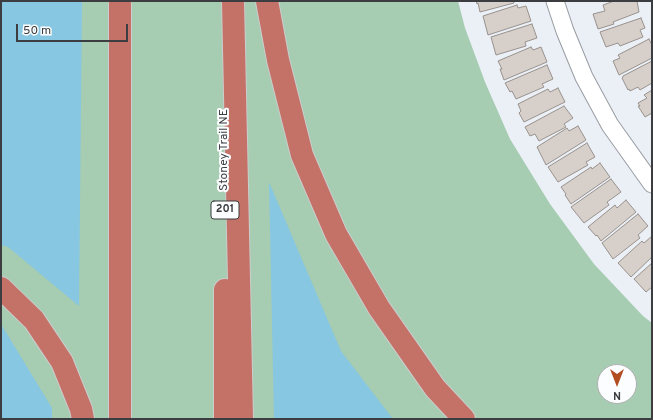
<!DOCTYPE html>
<html>
<head>
<meta charset="utf-8">
<style>
	body { margin:0 }
	#map { position:relative; width:653px; height:420px; overflow:hidden; background:#ebf0f6; font-family:Overpass,sans-serif }
	canvas { display:block }
	.frame { position:absolute; inset:0; border:2px solid #3b3d40; pointer-events:none }
	.north { position:absolute; left:597px; top:364px; width:40px; height:40px; box-sizing:border-box; background:#fcfdfe; border:1px solid #afb0b2; border-radius:50%; rotate:180deg; font-size:11px; font-weight:700; line-height:16px; text-align:center; color:#3b3d40 }
	.north::after { content:''; display:block; margin:auto; width:14px; height:18px; background:#b24d20; clip-path:polygon(50% 0,100% 100%,50% 72%,0 100%) }
	.scale { position:absolute; left:16px; top:24px; width:112px; height:18px; box-sizing:border-box; border:2px solid #3b3d40; border-top:0; padding-left:5px; font-size:12px; line-height:14px; white-space:nowrap; color:#3b3d40; -webkit-text-stroke:3px #fcfdfe; paint-order:stroke }
</style>
</head>
<body>
<div id="map">
<canvas width="653" height="420"></canvas>
<div class="frame"></div>
<div class="north">N</div>
<div class="scale">50 m</div>
</div>
<script>
const c = document.querySelector('canvas').getContext('2d');
c.lineJoin = 'round';
function fillPath(path, color) {
  c.fillStyle = color;
  c.fill(path, 'evenodd');
}
function toPath(rows) {
  const path = new Path2D();
  for (const r of rows) {
    path.moveTo(r[0], r[1]);
    for (let i = 2; i < r.length; i += 2) path.lineTo(r[i], r[i + 1]);
  }
  return path;
}
function stroke(path, color, width, dash) {
  c.strokeStyle = color;
  c.lineWidth = width;
  c.lineCap = dash ? 'butt' : 'round';
  c.setLineDash(dash || []);
  c.stroke(path);
}
function label(font, color, halo, rows, align = 'center') {
  c.font = font + ' Overpass,sans-serif';
  c.lineWidth = 4;
  c.setLineDash([]);
  c.textBaseline = 'middle';
  c.strokeStyle = halo;
  c.fillStyle = color;
  for (const [text, x, y, turn = 0] of rows) {
    c.save();
    c.translate(x, y);
    c.rotate((+turn || 0) * Math.PI / 180);
    c.textAlign = isNaN(turn) ? turn : align;
    if (halo) c.strokeText(text, 0, 0);
    c.fillText(text, 0, 0);
    c.restore();
  }
}
const green = toPath([
	[1,1,458,1,465,28,485,82,510,139,550,204,594,264,643,316,652,323,652,419,1,419],
	[605,372,629,372,629,396,605,396]
]);
const water = toPath([
	[1,1,82,1,79,306,8,247,1,245],
	[269,182,341,351,393,419,274,419],
	[1,324,52,408,52,419,1,419]
]);
const building = toPath([
	[476,1,514,1,514,3,480,12,478,3,477,4,476,1],
	[614,1,637,1,639,12,613,22,614,24,598,29,593,14,605,11,603,5,614,1],
	[517,5,518,8,526,6,531,21,488,35,483,16,517,5],
	[641,18,645,28,640,30,643,37,620,46,618,43,606,47,600,32,641,18],
	[532,24,537,38,525,42,526,46,496,55,491,37,532,24],
	[649,39,652,45,652,58,619,75,613,61,620,58,618,55,649,39],
	[531,47,533,50,541,47,547,62,504,80,500,69,502,69,498,61,531,47],
	[652,61,652,83,640,90,638,87,630,91,629,89,628,90,622,78,623,77,623,76,652,61],
	[547,65,553,79,542,84,544,87,516,99,512,91,510,92,505,83,547,65],
	[558,88,565,102,524,122,519,113,521,111,518,104,548,89,550,92,558,88],
	[652,90,652,113,645,117,638,106,640,106,638,103,647,98,644,95,652,90],
	[564,106,573,118,564,124,566,127,539,141,535,134,530,136,525,127,564,106],
	[578,126,586,140,546,165,537,147,567,128,569,131,578,126],
	[587,143,595,157,586,162,588,165,558,182,548,167,587,143],
	[600,163,610,177,571,204,565,195,566,194,561,187,591,167,592,169,600,163],
	[611,179,621,192,607,202,609,205,584,223,571,207,611,179],
	[626,200,636,212,601,241,597,235,596,236,588,227,615,205,617,208,626,200],
	[638,214,648,226,638,235,640,238,613,259,602,243,638,214],
	[652,236,652,257,631,277,618,263,642,241,644,243,652,236],
	[652,263,652,287,646,292,634,279,652,263]
]);
const minor = toPath([
	[555,1,565,31,584,77,610,125,652,184]
]);
const motorway = toPath([
	[233,1,242,419],
	[267,1,278,60,302,155,336,234,379,308,435,388,464,419],
	[1,288,34,320,62,362,81,409,83,419],
	[120,419,120,1],
	[225,419,225,290]
]);
const shields = [
	[225,210,28]
];
const shieldNames = [
	["201",225,210]
];
const streetNames = [
	["Stoney Trail NE",225,150,-90]
];
fillPath(green, '#a6ccb1');
fillPath(water, '#88c7e2');
fillPath(building, '#d6cfca');
stroke(building, '#98918d', 1);
stroke(minor, '#989ca2', 19);
stroke(motorway, '#cccdcd', 24);
stroke(minor, '#fff', 17);
stroke(motorway, '#c47167', 22);
for (const [x, y, w] of shields) {
  const box = new Path2D();
  box.roundRect(x - w / 2, y - 9, w, 18, 3);
  c.fillStyle = '#fcfdfe';
  c.fill(box);
  stroke(box, '#3b3d40', 1);
}
label('bold 11px', '#3b3d40', null, shieldNames);
label('12px', '#3b3d40', '#fcfdfe', streetNames);
</script>
</body>
</html>
